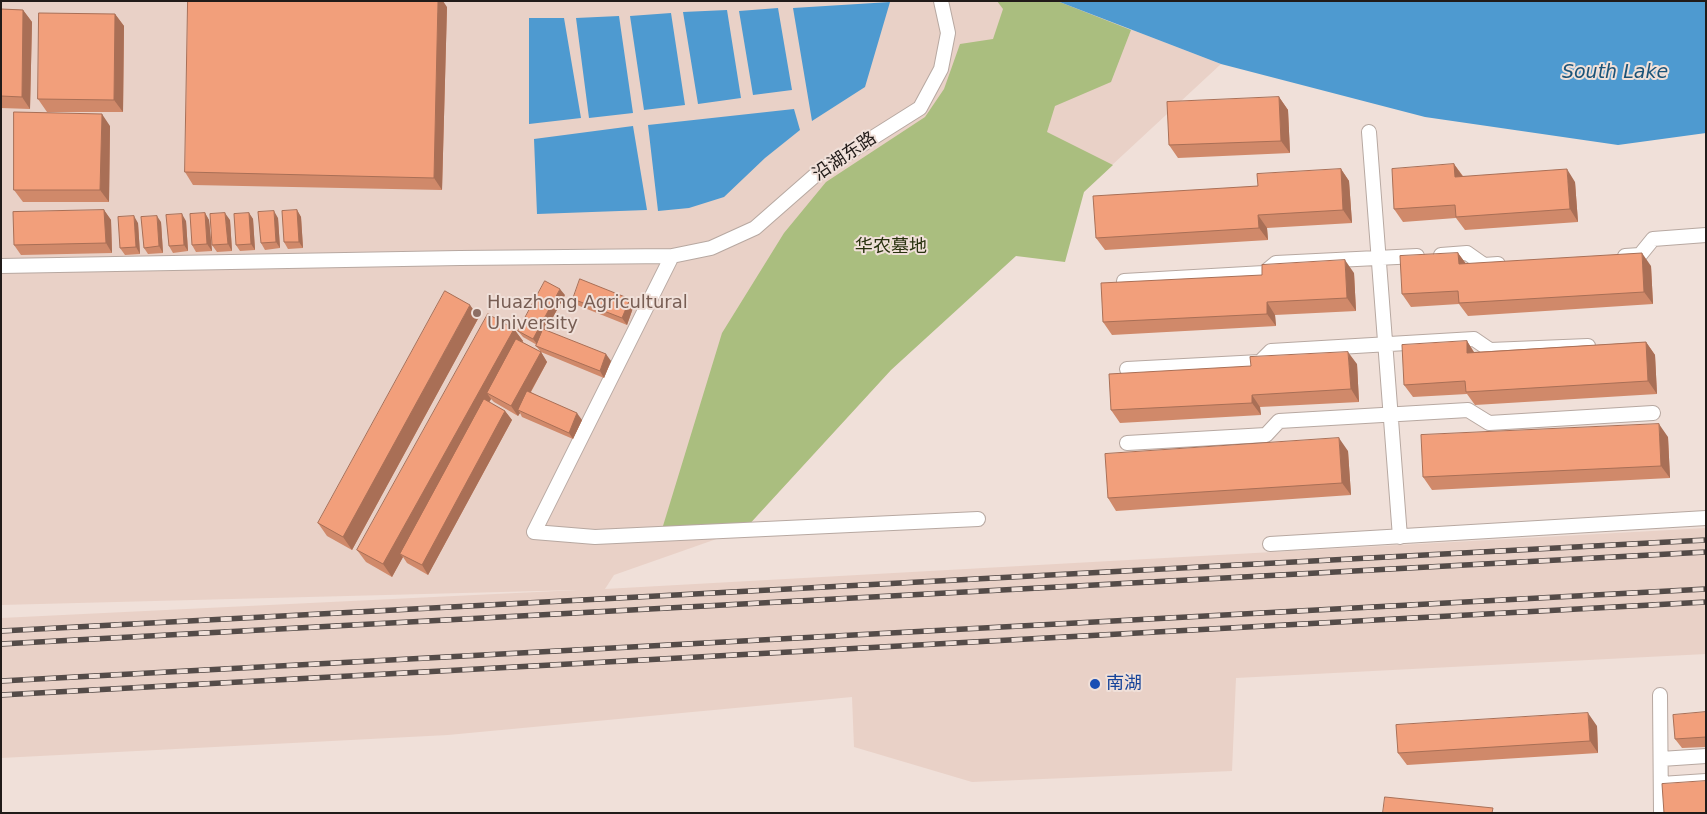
<!DOCTYPE html>
<meta charset="utf-8">
<style>
body{margin:0}
#map{position:relative;width:1707px;height:814px;overflow:hidden;background:#f0e0d9;font-family:"DejaVu Sans",sans-serif}
canvas{display:block}
.frame{position:absolute;inset:0;border:2px solid #211b19;pointer-events:none}
</style>
<div id="map">
<canvas width="1707" height="814"></canvas>
<div class="frame"></div>
</div>
<script>
const ctx = document.querySelector('canvas').getContext('2d');
ctx.lineJoin = 'round';
function fillPath(path, color) { ctx.fillStyle = color; ctx.fill(path, 'evenodd'); }
function strokePath(path, color, width, dash) { ctx.strokeStyle = color; ctx.lineWidth = width; ctx.lineCap = dash ? 'butt' : 'round'; ctx.setLineDash(dash || []); ctx.stroke(path); }
function label(font, color, halo, rows, align = 'center') {
  ctx.font = font + ' "DejaVu Sans","Noto Sans SC",sans-serif'; ctx.lineWidth = 4; ctx.setLineDash([]); ctx.textBaseline = 'middle'; ctx.strokeStyle = halo; ctx.fillStyle = color; for (const [text, x, y, turn = 0] of rows) {
    ctx.save(); ctx.translate(x, y); ctx.rotate((+turn || 0) * Math.PI / 180); ctx.textAlign = isNaN(turn) ? turn : align; if (halo) ctx.strokeText(text, 0, 0); ctx.fillText(text, 0, 0); ctx.restore();
  }
}
fillPath(new Path2D(`
 M1 1H1057L1221 64 891 370 745 529 614 575 605 589 1706 528V654L1236 678 1232 771 972 782 854 747 852 697 448 735 1 758V618L578 590 1 605Z`), '#e9d1c7');
fillPath(new Path2D(`
 M997 1H1057L1131 30 1111 82 1055 106 1047 132 1113 165 1084 192 1065 262 1016 256 891 370 745 529 659 539 722 333 784 233 826 182 925 117 944 89 960 44 993 39 1003 9Z`), '#aabe7f');
fillPath(new Path2D(`
 M1057 1H1706V133L1618 145 1425 117 1221 64Z
 M890 2 865 87 812 121 793 8Z
 M778 8 792 90 753 95 739 11Z
 M727 10 741 98 698 104 683 12Z
 M671 13 685 105 644 110 630 16Z
 M619 16 633 113 589 118 576 18Z
 M529 18H564L581 118 529 124Z
 M794 109 800 130 765 158 724 197 689 208 658 211 648 125Z
 M633 126 647 210 537 214 534 139Z`), '#4e9ad0');
const minor = new Path2D(`
 M1369 132 1400 537
 M1441 255 1467 253 1484 265 1498 264
 M672 256 534 532 595 537 978 519
 M1625 256 1640 255 1653 239 1706 235
 M1 266 460 258 672 256 711 248 755 228 820 171 920 108 941 69 948 33 941 1
 M1124 281 1264 273 1276 263 1417 256
 M1127 369 1260 362 1271 351 1474 339 1490 350 1588 346
 M1127 443 1266 435 1279 421 1468 410 1489 423 1653 413
 M1270 544 1706 518
 M1660 695 1661 813
 M1661 759 1706 756
 M1661 784 1706 781`);
strokePath(minor, '#b7a8a1', 16);
strokePath(minor, '#fff', 14);
const rail = new Path2D(`
 M1 631 1706 540
 M1 644 1706 552
 M1 681 1706 589
 M1 695 1706 602`);
strokePath(rail, '#544b48', 5.5);
strokePath(rail, '#f0e0d9', 4, [11]);
fillPath(new Path2D(`
 M447 7 442 190 193 185 185 172Z
 M1 9 23 10 32 22 30 109 1 108Z
 M115 14 124 26 123 112H47L38 99Z
 M1279 97 1288 110 1290 153 1178 158 1169 145Z
 M110 126 109 202H23L14 190Z
 M1454 164 1463 176 1575 182 1578 222 1465 230 1456 218 1403 222 1394 209Z
 M1341 169 1349 181 1352 223 1267 228 1268 240 1105 250 1096 238 1258 186Z
 M104 210 111 220 112 253 21 255 14 245Z
 M297 210 301 217 303 248 288 249 284 242Z
 M205 213 209 220 212 251 196 252 192 245Z
 M249 213 253 219 255 250 240 251 236 245Z
 M278 218 280 248 265 250 261 243Z
 M230 220 232 251 217 252 212 245Z
 M186 221 188 251 173 253 169 246Z
 M161 222 163 253 148 254 144 248Z
 M138 223 140 254 125 255 120 248Z
 M1458 253 1466 264 1651 266 1653 304 1468 316 1459 304 1411 307 1402 294Z
 M1354 273 1356 311 1275 315 1276 326 1112 335 1103 322Z
 M565 295 546 330 611 361 604 378 541 352 547 362 531 392 582 420 573 439 522 417 520 413 518 416 494 402 491 399 489 402 505 411 512 420 428 575 407 563 403 557 392 577 366 562 357 550 514 329 523 341 522 342 541 352 536 346 537 345 523 337 518 331Z
 M573 299 634 305 627 325 577 305Z
 M479 317 352 550 327 536 318 523Z
 M1467 341 1474 352 1646 342 1655 355 1657 394 1475 405 1467 394 1413 397 1404 385Z
 M1357 364 1359 402 1260 407 1261 415 1120 423 1111 410Z
 M1668 437 1670 478 1432 490 1423 477Z
 M1348 451 1351 495 1116 511 1108 498Z
 M1706 712V747L1682 748 1675 739Z
 M1597 726 1598 753 1407 765 1398 753Z`), '#d0896a');
fillPath(new Path2D(`
 M438 1H443L447 7 442 190 434 178Z
 M23 10 32 22 30 109 22 97Z
 M115 14 124 26 123 112 114 100Z
 M1279 97 1288 110 1290 153 1281 141Z
 M102 114 110 126 109 202 100 190Z
 M1454 164 1463 177H1455Z
 M1341 169 1349 181 1352 223 1343 210Z
 M1567 169 1575 182 1578 222 1570 209Z
 M104 210 111 220 112 253 106 243Z
 M297 210 301 217 303 248 299 242Z
 M274 211 278 218 280 248 276 242Z
 M205 213 209 220 212 251 207 244Z
 M225 213 230 220 232 251 228 244Z
 M249 213 253 219 255 250 251 244Z
 M182 214 186 221 188 251 184 245Z
 M1258 215 1267 228 1268 240 1259 228Z
 M134 216 138 223 140 254 136 247Z
 M157 216 161 222 163 253 159 246Z
 M1458 253 1467 265 1459 264Z
 M1642 253 1651 266 1653 304 1644 292Z
 M1345 260 1354 273 1356 311 1347 298Z
 M560 289 565 295 538 345 533 339Z
 M630 299 634 305 627 325 622 318Z
 M1267 302 1275 315 1276 326 1267 314Z
 M470 305 479 317 352 550 343 537Z
 M514 329 523 341 493 396 487 393 491 399 404 555 400 554 403 557 392 577 383 564Z
 M1467 341 1475 354 1467 353Z
 M1646 342 1655 355 1657 394 1648 381Z
 M541 352 547 362 520 411 518 410 520 413 518 416 511 406Z
 M1348 352 1357 364 1359 402 1351 389Z
 M606 354 611 361 604 378 600 371Z
 M1252 395 1260 407 1261 415 1252 403Z
 M505 411 512 420 428 575 422 565Z
 M577 413 582 420 573 439 569 433Z
 M1659 424 1668 437 1670 478 1661 466Z
 M1339 438 1348 451 1351 495 1342 483Z
 M1588 713 1597 726 1598 753 1590 741Z`), '#a96f56');
const building = new Path2D(`
 M188 1H438L434 178 185 172Z
 M1 9 23 10 22 97 1 96Z
 M39 13 115 14 114 100 38 99Z
 M1279 97 1281 141 1169 145 1167 102Z
 M14 112 102 114 100 190H14Z
 M1454 164 1455 177 1567 169 1570 209 1456 217 1455 205 1394 209 1392 169Z
 M1341 169 1343 210 1258 215 1259 228 1096 238 1093 196 1258 186 1257 174Z
 M104 210 106 243 14 245 13 212Z
 M297 210 299 242H284L282 211Z
 M274 211 276 242 261 243 258 212Z
 M205 213 207 244 192 245 190 214Z
 M225 213 228 244 212 245 210 214Z
 M249 213 251 244 236 245 234 214Z
 M182 214 184 245 169 246 166 215Z
 M134 216 136 247 120 248 118 217Z
 M157 216 159 246 144 248 141 217Z
 M1458 253 1459 264 1642 253 1644 292 1459 303 1458 291 1402 294 1400 256Z
 M1345 260 1347 298 1267 302V314L1103 322 1101 283 1262 275V265Z
 M580 279 630 299 622 318 573 299Z
 M545 281 560 289 533 339 518 331Z
 M445 291 470 305 343 537 318 523Z
 M488 314 514 329 383 564 357 550Z
 M543 329 606 354 600 371 536 346Z
 M516 339 541 352 511 406 487 393Z
 M1467 341V353L1646 342 1648 381 1466 392 1465 381 1404 385 1402 345Z
 M1348 352 1351 389 1252 395V403L1111 410 1109 374 1251 366 1250 357Z
 M527 391 577 413 569 433 518 410Z
 M484 399 505 411 422 565 400 554Z
 M1659 424 1661 466 1423 477 1421 435Z
 M1339 438 1342 483 1108 498 1105 454Z
 M1706 712V737L1675 739 1673 715Z
 M1588 713 1590 741 1398 753 1396 725Z
 M1706 781V813H1664L1662 784Z
 M1385 797 1493 808 1492 813H1383Z`);
fillPath(building, '#f29f7b');
strokePath(building, '#a96f56', 1);
for (const [x, y, r, color] of [
 [477,313,5,"#8d6e63"],
 [1095,684,6,"#1a4fb4"]
]) { const dot = new Path2D(); dot.arc(x, y, r, 0, 2 * Math.PI); ctx.fillStyle = color; ctx.fill(dot); strokePath(dot, '#f0e0d9', 2); }
label('18px', '#211b19', '#f0e0d9', [
 ["沿湖东路",845,157,-34]
]);
label('18px', '#29320f', '#f0e0d9', [
 ["华农墓地",891,247]
]);
label('18px', '#785e54', '#f0e0d9', [
 ["Huazhong Agricultural",487,303],
 ["University",487,324]
], 'left');
label('18px', '#164399', '#f0e0d9', [
 ["南湖",1106,684]
], 'left');
label('italic 19px', '#1b5378', '#f0e0d9', [
 ["South Lake",1615,73]
]);
</script>
